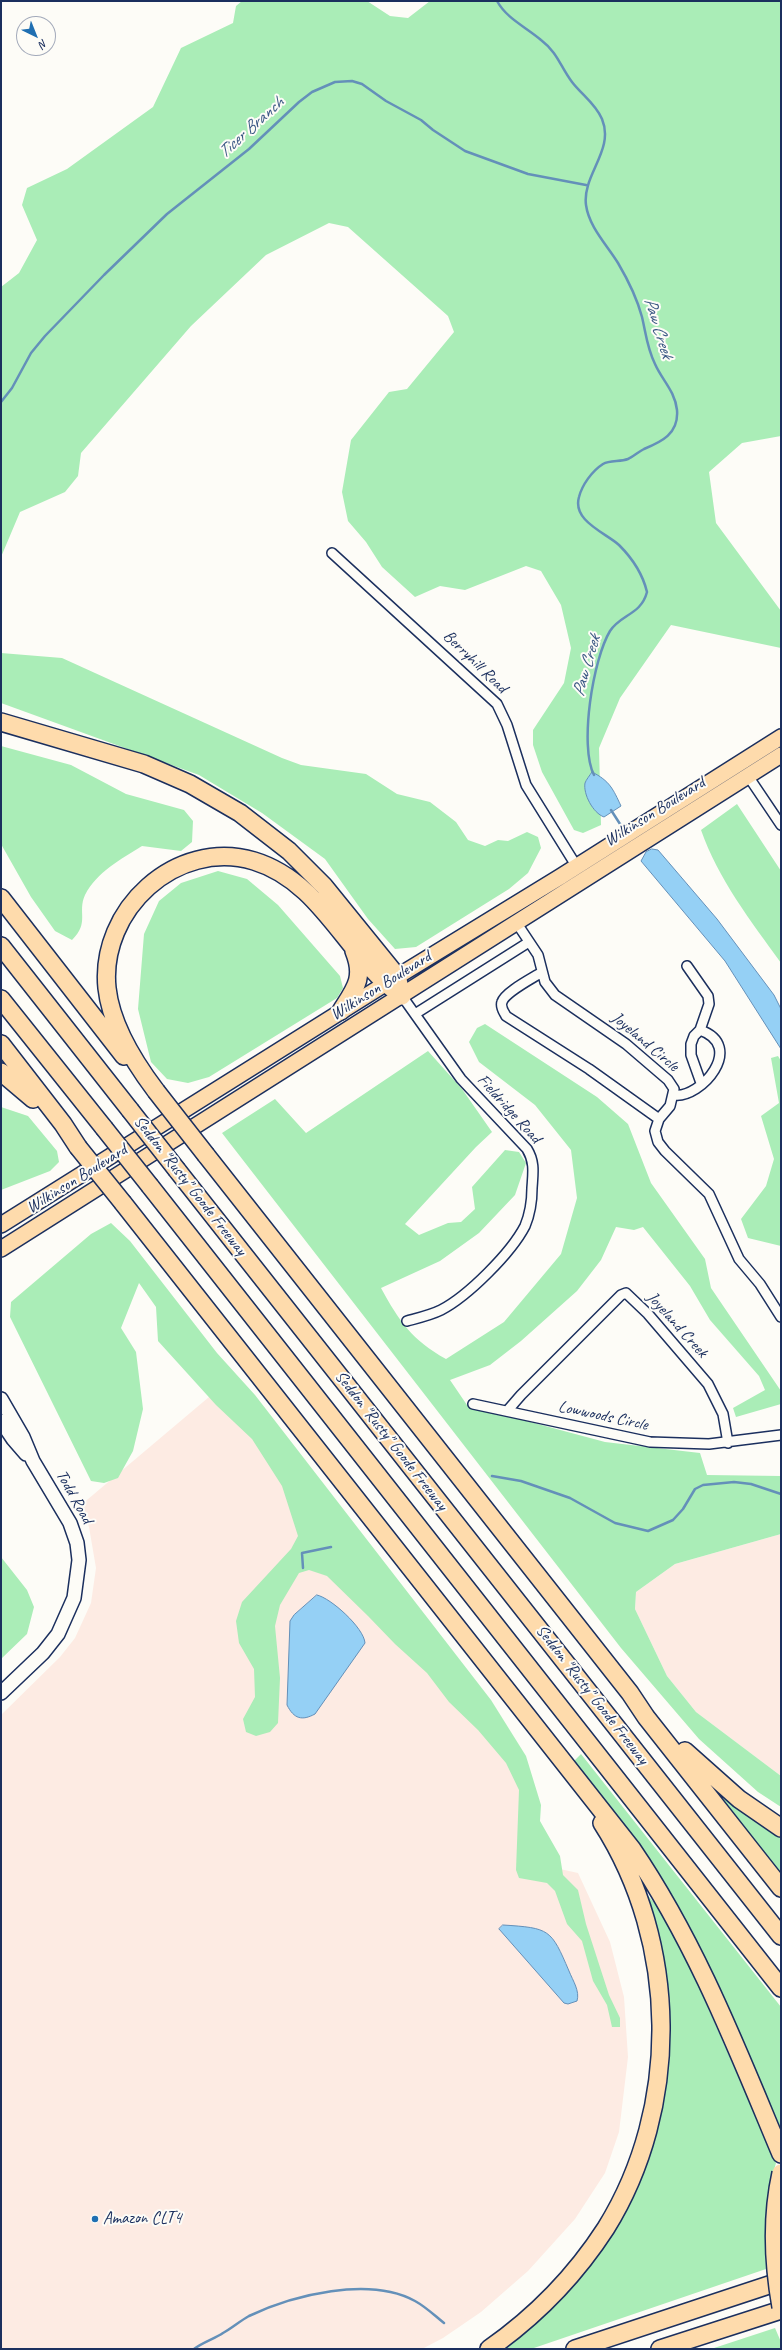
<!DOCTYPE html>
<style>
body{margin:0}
#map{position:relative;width:782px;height:2350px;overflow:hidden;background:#fdfcf7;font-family:Caveat,sans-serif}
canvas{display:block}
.frame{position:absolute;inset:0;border:2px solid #1b2f5e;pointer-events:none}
.north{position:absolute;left:16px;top:16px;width:40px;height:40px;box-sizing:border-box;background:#fdfcf7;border:1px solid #a3aaba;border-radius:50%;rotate:137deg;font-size:11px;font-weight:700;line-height:16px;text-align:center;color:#1b2f5e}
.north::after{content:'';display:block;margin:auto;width:14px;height:18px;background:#1f6fb2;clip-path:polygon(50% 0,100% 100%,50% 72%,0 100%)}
</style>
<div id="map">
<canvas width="782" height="2350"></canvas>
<div class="frame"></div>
<div class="north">N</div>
</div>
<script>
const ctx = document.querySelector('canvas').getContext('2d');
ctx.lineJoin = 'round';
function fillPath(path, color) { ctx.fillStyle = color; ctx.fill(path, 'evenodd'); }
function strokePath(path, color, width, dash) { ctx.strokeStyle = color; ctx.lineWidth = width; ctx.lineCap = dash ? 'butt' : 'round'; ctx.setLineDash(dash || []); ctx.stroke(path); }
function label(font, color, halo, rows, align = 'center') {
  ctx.font = font + ' Caveat,sans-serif'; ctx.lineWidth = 4; ctx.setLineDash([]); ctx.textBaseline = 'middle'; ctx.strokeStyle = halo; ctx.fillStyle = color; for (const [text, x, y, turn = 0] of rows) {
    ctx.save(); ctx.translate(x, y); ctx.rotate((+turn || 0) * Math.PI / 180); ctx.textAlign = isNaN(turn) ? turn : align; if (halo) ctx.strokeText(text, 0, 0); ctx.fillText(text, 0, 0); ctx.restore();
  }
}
fillPath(new Path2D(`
 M222 1386 528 1784V1862L578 1873 610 1942 624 1997 628 2057 619 2132 605 2173 575 2219 528 2271 481 2312 443 2338 422 2349H1V1715L60 1657 75 1638 91 1603 96 1568 89 1527 81 1505Z
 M781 1534V1776L696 1712 667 1676 635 1609 636 1592 675 1564Z`), '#fdebe3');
fillPath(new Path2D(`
 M242 1H367L390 16 408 18 430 1H781V436L742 443 709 472 716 523 781 611V648L671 625 620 698 599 748 601 825 583 833 574 830 542 772 533 745V730L564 683 571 648 561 605 541 571 526 566 465 590 440 586 415 597 382 567 366 542 348 521 342 492 351 440 389 392 407 389 454 332 448 316 348 227 329 223 266 255 191 326 81 453 78 476 65 492 20 512 1 557V287L19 273 37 240 22 205 27 188 67 169 153 107 181 48 233 23 236 6Z
 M1 653 62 658 282 758 301 765 366 774 397 794 430 802 456 822 468 840 485 846 498 840 508 841 527 832 538 837 541 848 528 873 509 889 416 947 395 949 368 919 325 859 262 813 199 775 1 703Z
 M1 746 71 765 126 794 184 810 193 821 192 842 181 851 142 846C121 859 97 872 85 895 77 913 90 922 72 940L55 931 31 897 1 844Z
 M737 804 781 871V963C751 921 718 879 701 830Z
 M218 871 247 879 278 905 340 976 343 988 337 998 209 1077 188 1083 167 1079 151 1062 138 1009 144 934 159 901 181 883Z
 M485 1024 597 1097 628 1124 651 1183 705 1259 711 1288 781 1391V1404L736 1417 733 1408 765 1390 759 1376 710 1320 690 1286 643 1227 634 1230 616 1227 601 1260 577 1291 521 1341 490 1365 450 1380 467 1405 605 1442 700 1453 707 1475 781 1476V1534L675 1564 636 1592 635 1609 667 1676 696 1712 781 1776V1807L758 1792 699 1739 621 1648 222 1133 275 1099 306 1133 428 1051 462 1089 492 1132 476 1147 405 1224 419 1235 448 1223 461 1222 475 1209 472 1187 505 1150 519 1152 526 1163 515 1195 479 1233 440 1261 381 1288C399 1321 412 1340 446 1359L504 1322 561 1254 577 1198 571 1150 535 1105 479 1062 469 1042 477 1028Z
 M778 1056 781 1061V1246L748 1238 741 1219 766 1186 774 1159 761 1116 779 1103 771 1058Z
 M1 1107 28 1116 57 1151 59 1162 50 1171 1 1190Z
 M111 1223 130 1241 217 1353 255 1395 491 1700 526 1756 541 1805 540 1821 560 1856 563 1875 578 1890 586 1924 609 1995 620 2018V2027H612L607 2005 593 1981 582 1941 567 1924 555 1891 547 1883 519 1878 516 1870 519 1790 506 1763 478 1730 449 1702 427 1673 395 1644 368 1616 327 1576 309 1570 299 1573 280 1605 275 1626 280 1678 278 1723 270 1732 256 1736 246 1732 243 1719 255 1697 254 1669 239 1643 236 1621 242 1602 291 1549 298 1536 282 1486 252 1439 216 1405 158 1341 156 1307 139 1283 121 1328 136 1352 143 1409 133 1451 118 1478 104 1483 91 1481 10 1317 11 1302 91 1234Z
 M1 1557 27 1590 34 1607 27 1634 1 1659Z
 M581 1754 781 2007V2129L710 1971 628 1832 574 1761Z
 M726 1796 781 1835V1875L722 1800Z
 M645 1892 663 1913 681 1946 776 2163C765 2197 765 2234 766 2269L531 2349H497L605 2240 663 2082 641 1896Z
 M775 2328 781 2342V2349H711Z`), '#aaedb7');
const water = new Path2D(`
 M592 772C610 781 613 789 621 806L604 817C593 813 583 794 585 783 586 780 590 775 592 772Z
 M652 849 658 850 717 919 774 995 781 1009V1049L725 961 641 861 646 852Z
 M317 1595C331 1598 364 1628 365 1643L315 1714C302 1721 294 1719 287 1705L290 1621 294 1615Z
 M503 1925C550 1928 551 1929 569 1971 573 1981 580 1991 577 2001L568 2004 564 2003 499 1929Z`);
fillPath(water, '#95d0f5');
strokePath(water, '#6490b9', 1);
strokePath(new Path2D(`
 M497 1C507 19 526 27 541 40 558 53 560 66 572 82 581 94 596 104 602 119 615 150 582 175 586 205 589 227 607 245 618 263 628 280 637 298 642 317 646 334 647 348 655 364 662 380 675 391 677 410 679 434 661 442 644 449 638 452 633 457 628 459 620 462 610 460 603 464 592 471 582 485 579 497 572 521 606 533 619 545 632 558 643 575 647 592 641 615 621 614 610 631 593 659 579 746 594 775
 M1 402 12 388 31 353 45 336 104 275 167 214 249 149 299 102 312 92 335 82 352 81 362 84 386 101 421 120 433 130 465 151 528 174 586 185
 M611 810 620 824
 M492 1476 521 1481 570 1498 615 1523 648 1531 673 1520 683 1509 695 1489 703 1485 734 1482 751 1484 781 1494
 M303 1568 302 1553 331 1547
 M194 2349C203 2342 214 2339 223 2333 232 2328 240 2321 249 2316 293 2295 369 2276 415 2301 426 2307 434 2315 444 2323`), '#6490b9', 2.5);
const street = new Path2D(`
 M332 553 497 704 507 725 526 785 577 867
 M748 776 781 825
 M516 922 538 955 545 982 555 995 626 1044 668 1080 674 1089 670 1106 659 1119 655 1131 658 1142 665 1151 709 1194 739 1259 760 1284 781 1317
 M687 966 708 996 709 1004 700 1030 694 1036 691 1044V1055L701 1083
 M542 972C533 978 505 992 502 1002 500 1007 504 1012 506 1016L589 1069 659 1119
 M402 996 461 1079 527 1149C535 1162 533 1173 532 1188 532 1201 530 1214 525 1226 511 1253 468 1296 441 1310 431 1315 418 1318 407 1321
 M415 1014 529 942
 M674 1095C701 1099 746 1046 700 1030
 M473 1404 650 1442 709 1444 781 1435
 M508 1410 521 1395 621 1295 626 1293 648 1314 708 1384 723 1414 728 1443`);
const secondary = new Path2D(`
 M1 1399 23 1437 33 1461 70 1523 77 1543 79 1560 74 1598 58 1634 43 1653 1 1693
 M1 1421 13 1439 26 1454`);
const primary = new Path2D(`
 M1 1225 385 984 560 877 781 737
 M1 1249 781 755`);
const highway = new Path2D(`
 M1 722 144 764 190 784 240 813 289 851 324 886 397 976 402 996
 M1 898 124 1056
 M1 946 130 1110
 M1 999 104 1128
 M341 1011C355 989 365 978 354 951
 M1 1044 63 1124 78 1147
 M1 1072 33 1099
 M156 1091C134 1062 111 1025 107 988 99 910 176 838 254 861 323 882 347 958 402 996
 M206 1155 630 1693 646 1717 781 1888
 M177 1170 781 1936
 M150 1186 781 1988
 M123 1203 632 1849C696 1943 737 2049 781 2154
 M685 1751 739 1799 781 1828
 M489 2349C536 2316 575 2276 606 2228 681 2107 679 1943 602 1823
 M575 2349 781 2281
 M660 2349 781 2310`);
strokePath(street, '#1b2f5e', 12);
strokePath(secondary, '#1b2f5e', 16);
strokePath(primary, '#1b2f5e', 18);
strokePath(highway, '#1b2f5e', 20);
strokePath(street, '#fdfcf7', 9);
strokePath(secondary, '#fdfcf7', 13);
strokePath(primary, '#fedbac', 15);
strokePath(highway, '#fedbac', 17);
const highwayBridge = new Path2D(`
 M156 1091 206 1155
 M130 1110 177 1170
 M104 1128 150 1186
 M78 1147 123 1203
 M781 2173C771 2218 773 2262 781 2307`);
strokePath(highwayBridge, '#1b2f5e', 20, []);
strokePath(highwayBridge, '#fedbac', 17);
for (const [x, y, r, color] of [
 [95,2219,4,"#1f6fb2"]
]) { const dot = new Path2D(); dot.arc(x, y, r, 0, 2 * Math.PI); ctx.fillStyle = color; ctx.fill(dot); strokePath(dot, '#fdfcf7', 1.5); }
label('17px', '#1b2f5e', '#fdfcf7', [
 ["Berryhill Road",475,662,44],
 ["Wilkinson Boulevard",655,812,-32],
 ["Wilkinson Boulevard",381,986,-32],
 ["Joyeland Circle",645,1042,40],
 ["Fieldridge Road",509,1109,48],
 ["Wilkinson Boulevard",77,1179,-32],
 ["Seddon \"Rusty\" Goode Freeway",190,1186,52],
 ["Joyeland Creek",677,1325,48],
 ["Lowwoods Circle",603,1416,12],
 ["Seddon \"Rusty\" Goode Freeway",391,1441,52],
 ["Todd Road",74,1497,61],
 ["Seddon \"Rusty\" Goode Freeway",592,1695,52]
]);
label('17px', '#1b2f5e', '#fdfcf7', [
 ["Amazon CLT4",103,2219]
], 'left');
label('italic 18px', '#3a5784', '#fdfcf7', [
 ["Ticer Branch",251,128,-42],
 ["Paw Creek",658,328,73],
 ["Paw Creek",587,666,-74]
]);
</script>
